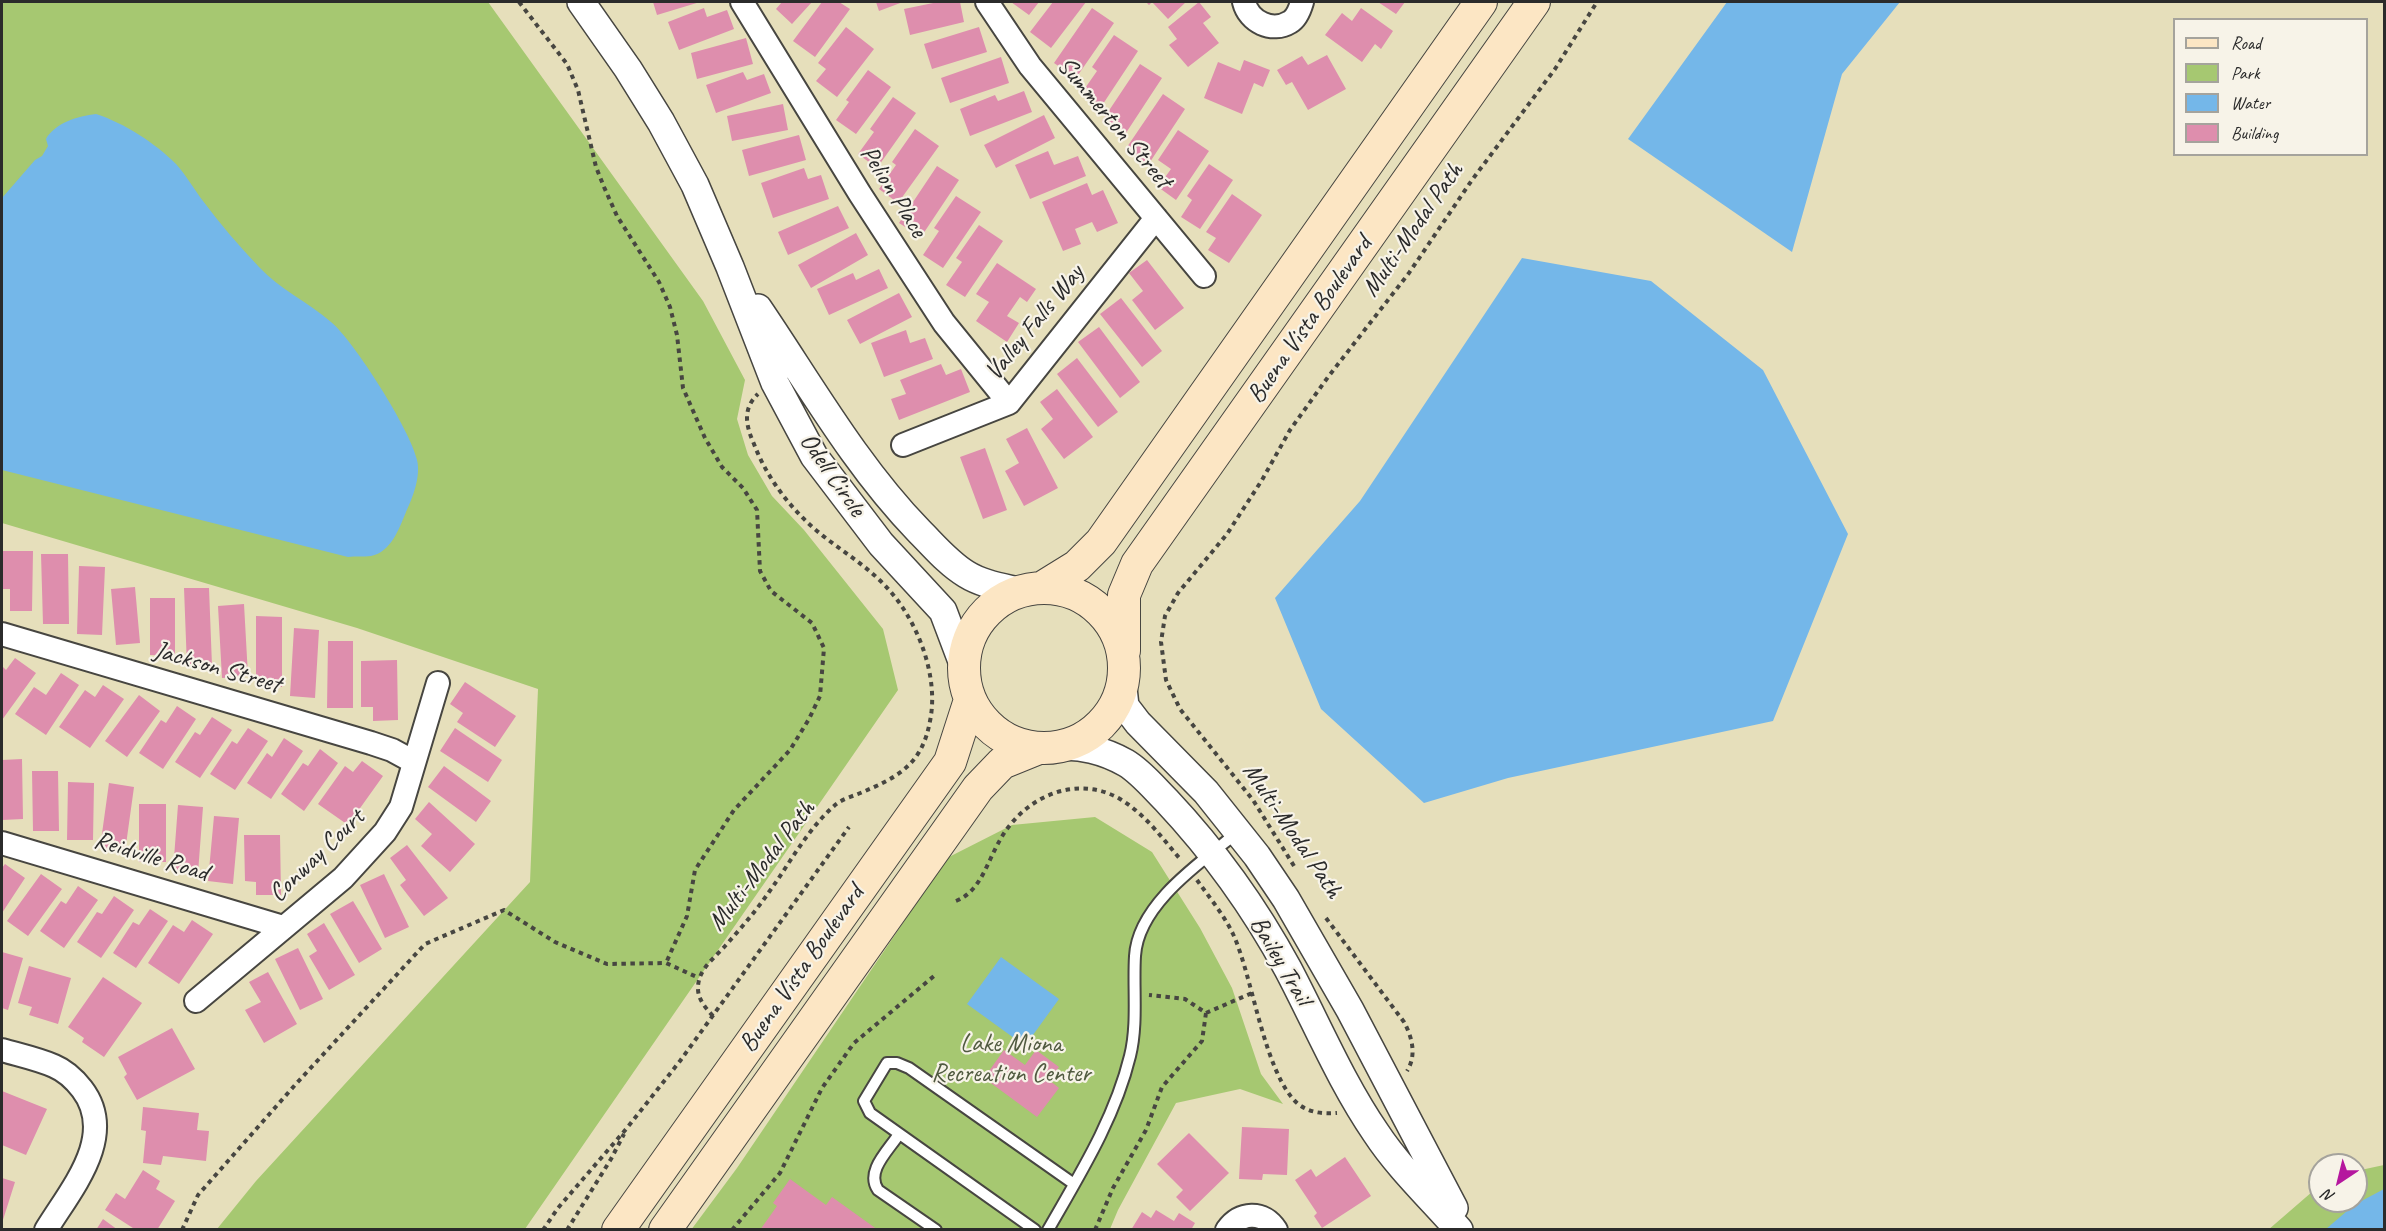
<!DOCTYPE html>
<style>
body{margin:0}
#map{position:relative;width:2386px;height:1231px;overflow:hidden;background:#e6dfbb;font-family:Caveat,sans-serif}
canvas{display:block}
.frame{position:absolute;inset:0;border:3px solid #2b2b2b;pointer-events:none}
.legend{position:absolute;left:2173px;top:18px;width:195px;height:138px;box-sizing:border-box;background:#f7f3e8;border:2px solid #a5a39c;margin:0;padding:8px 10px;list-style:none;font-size:18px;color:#2b2b2b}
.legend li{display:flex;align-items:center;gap:12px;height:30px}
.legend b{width:30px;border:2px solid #a5a39c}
.north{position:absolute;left:2308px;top:1153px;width:60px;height:60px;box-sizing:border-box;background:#f7f3e8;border:2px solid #a5a39c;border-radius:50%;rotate:215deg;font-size:16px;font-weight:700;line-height:24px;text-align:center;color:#2b2b2b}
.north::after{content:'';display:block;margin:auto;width:21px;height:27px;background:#b5179e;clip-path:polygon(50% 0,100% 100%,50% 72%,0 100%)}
</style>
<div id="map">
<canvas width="2386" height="1231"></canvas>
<div class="frame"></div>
<ul class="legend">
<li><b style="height:8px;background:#fce6c4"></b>Road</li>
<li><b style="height:16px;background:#a6c871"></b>Park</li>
<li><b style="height:16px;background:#74b7e9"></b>Water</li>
<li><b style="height:16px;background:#de8ead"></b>Building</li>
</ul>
<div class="north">N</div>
</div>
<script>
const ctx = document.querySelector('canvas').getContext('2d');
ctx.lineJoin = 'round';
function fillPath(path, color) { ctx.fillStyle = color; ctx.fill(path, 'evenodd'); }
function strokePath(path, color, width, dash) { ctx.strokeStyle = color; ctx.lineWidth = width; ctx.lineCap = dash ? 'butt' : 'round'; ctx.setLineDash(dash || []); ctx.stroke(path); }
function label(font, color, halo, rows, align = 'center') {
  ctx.font = font + ' Caveat,sans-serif'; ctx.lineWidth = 4.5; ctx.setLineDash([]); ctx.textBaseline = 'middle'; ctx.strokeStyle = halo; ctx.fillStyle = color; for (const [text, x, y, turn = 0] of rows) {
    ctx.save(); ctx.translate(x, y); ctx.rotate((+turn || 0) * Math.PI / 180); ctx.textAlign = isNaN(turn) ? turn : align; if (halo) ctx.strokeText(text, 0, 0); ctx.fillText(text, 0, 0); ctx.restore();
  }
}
fillPath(new Path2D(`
 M2 2H488L703 301 745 380 737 419 748 455 772 496 804 530 883 629 898 690 525 1229H217L256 1181 530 882 538 689 357 628 2 523Z
 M1095 817 1152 852 1200 928 1232 988 1261 1074 1283 1104 1240 1089 1176 1103 1118 1210 1110 1229 691 1230 737 1168 947 858 1012 825Z
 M2384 1165V1229L2268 1230 2320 1185V1201H2356V1171Z`), '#a6c871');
fillPath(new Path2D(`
 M1727 2H1900L1842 74 1792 252 1628 139Z
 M96 114C124 123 155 143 176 164 186 175 194 189 203 201 220 224 239 246 259 267 279 289 308 302 331 322 354 341 411 431 417 460 421 476 413 497 406 512 399 529 391 552 371 556 363 557 355 556 348 557L2 470V198L35 160 42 156 48 146 46 139C55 123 78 116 96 114Z
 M1522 258 1651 281 1763 370 1848 534 1773 721 1508 778 1424 803 1321 709 1275 598 1360 501Z
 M1001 957 1059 999 1025 1046 967 1004Z
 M2384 1189V1229H2326L2354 1205Z`), '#74b7e9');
fillPath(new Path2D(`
 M653 2H700L657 15Z
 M782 2H812L792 24 776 9Z
 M822 2H839L850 9 815 57 793 41Z
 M876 2H903L879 11Z
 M938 2H960L964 22 910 35 904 9Z
 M1011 2H1039L1029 15Z
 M1053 2H1086L1051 48 1030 32Z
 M1146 2H1186L1168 19 1152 2 1149 5Z
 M1199 2 1211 17 1203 23 1219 43 1188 67 1169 45 1177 39 1168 27Z
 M1378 2H1405L1396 14Z
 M704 8 707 17 727 10 734 29 679 50 668 22Z
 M1092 8 1114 23 1076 78 1054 63Z
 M1361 8 1393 31 1381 49 1375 44 1362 62 1325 35 1342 13 1352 21Z
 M846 27 874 49 837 97 816 81 826 69 818 63Z
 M979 27 987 52 932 69 924 44Z
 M1114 35 1138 51 1101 107 1081 94 1097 71 1092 67Z
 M746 38 753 64 697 79 691 53Z
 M1327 55 1346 89 1308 110 1292 82 1286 85 1277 70 1302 56 1308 65Z
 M1001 57 1009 83 950 103 941 78Z
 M1244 60 1270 70 1263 87 1254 83 1242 114 1204 98 1218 62 1240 71Z
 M1140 64 1162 78 1124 136 1102 121Z
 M868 70 891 87 856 134 836 120 849 102 846 100Z
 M743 72 747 80 764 74 771 93 716 113 706 85Z
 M1024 91 1032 112 970 136 960 109 995 95 998 101Z
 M1163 94 1185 109 1148 165 1125 150Z
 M893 97 916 113 877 168 858 154 874 132 870 129Z
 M783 104 788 130 732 141 727 116Z
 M1044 115 1055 138 996 168 984 145Z
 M915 129 939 146 898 203 879 189 896 165 892 162Z
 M1178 130 1209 151 1176 200 1158 187 1171 169 1158 160Z
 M799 135 806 160 749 176 742 150Z
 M1048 151 1054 165 1078 156 1086 176 1030 199 1015 165Z
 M1209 164 1233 180 1200 229 1181 217 1192 200 1187 196Z
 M937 166 959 180 921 237 899 223Z
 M804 168 808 179 821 175 829 199 773 218 761 183Z
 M1087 183 1092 195 1103 190 1118 223 1097 232 1092 222 1075 229 1081 244 1063 251 1042 202Z
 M1232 194 1262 215 1229 263 1208 250 1216 238 1206 232Z
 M956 196 981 212 943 268 923 255 939 231 934 228Z
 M838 206 849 228 788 255 778 232Z
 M979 225 1003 241 965 297 946 285 962 262 956 258Z
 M856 233 868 255 811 288 798 265Z
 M1147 260 1184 308 1155 330 1132 300 1143 291 1129 273Z
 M997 263 1036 289 1027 302 1020 297 1007 316 1019 323 1007 342 976 321 989 302 976 294Z
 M879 269 888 288 829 315 817 289 853 273 856 280Z
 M899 293 912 317 860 344 847 320Z
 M1121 298 1162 351 1142 367 1100 314Z
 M1099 327 1140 382 1120 398 1078 342Z
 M906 330 910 343 925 338 933 359 884 377 871 343Z
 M1077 358 1118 412 1098 427 1057 374Z
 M941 364 946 375 961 369 970 392 899 420 891 399 906 394 900 380Z
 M1057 389 1093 437 1064 459 1041 429 1053 419 1040 402Z
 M1027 428 1058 488 1024 506 1005 471 1019 463 1006 439Z
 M985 448 1007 510 983 519 960 457Z
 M2 551H33L32 611H10V589H2Z
 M41 554H68L69 624H43Z
 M79 566 105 567 102 635 77 634Z
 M135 587 140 643 116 645 111 589Z
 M184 588H209L212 666 187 667Z
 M150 598H175V656L150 655Z
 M244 604 248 676 222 678 218 606Z
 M256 616 282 617V687H256Z
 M294 628 319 630 315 698 290 696Z
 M328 641H353V708H327Z
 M15 658 36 673 2 720V666L6 670Z
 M397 660 398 720 373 721V707H361V661Z
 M61 673 79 685 46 735 15 714 34 687 46 695Z
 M465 682 516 716 495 747 457 722 463 713 450 704Z
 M103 685 124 699 90 748 59 727 85 690 95 697Z
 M139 695 160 711 127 757 105 741Z
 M177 706 196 719 163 769 139 753 161 720 166 723Z
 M212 717 232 730 200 778 175 762 195 732 200 735Z
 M248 728 268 741 235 790 210 774 232 741 237 744Z
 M455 728 502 760 488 782 440 751Z
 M284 738 303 751 271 799 247 783 267 753 272 757Z
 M320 749 338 763 304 811 281 794 303 763 308 766Z
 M22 759 23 819 2 820V760Z
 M362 761 383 776 348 825 318 804 345 766 353 772Z
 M444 766 491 801 476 822 428 787Z
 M32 771H58L59 831H33Z
 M68 782 94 783 93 840H67Z
 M109 783 134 787 125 852 100 848Z
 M429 802 475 844 450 872 421 846 432 834 415 819Z
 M139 804H166V862H139Z
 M178 805 203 807 198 873 173 871Z
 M214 816 239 818 233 884 208 881Z
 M244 835H280L281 895H256V882L245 881Z
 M407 845 448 898 424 916 400 885 406 880 390 858Z
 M5 864 25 878 2 913V868Z
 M41 874 62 889 28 936 7 921Z
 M384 874 409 927 385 938 360 885Z
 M78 886 98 900 64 948 40 931 61 901 66 904Z
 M114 896 134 910 101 958 77 942 97 912 102 914Z
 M353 901 382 949 359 963 330 914Z
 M150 909 168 921 136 968 113 953 133 922 139 925Z
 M192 920 213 934 179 984 148 963 173 925 184 932Z
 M324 923 355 975 329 990 309 956 317 951 307 934Z
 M298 948 323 999 300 1010 275 959Z
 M2 952 23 958 8 1010 2 1008Z
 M29 966 71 978 58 1024 29 1015 32 1007 18 1003Z
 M268 972 297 1024 264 1043 245 1010 261 1002 249 982Z
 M103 977 142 1003 104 1057 82 1042 84 1038 68 1027Z
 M172 1028 195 1069 137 1100 124 1077 127 1074 118 1057Z
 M1004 1050 1025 1065 1036 1050 1059 1067 1049 1080 1059 1088 1037 1117 984 1078Z
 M2 1091 47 1109 26 1155 2 1145Z
 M143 1107 199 1113 197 1130 209 1131 206 1161 163 1156 161 1165 143 1163 146 1131 141 1130Z
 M1242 1127 1289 1129 1287 1175 1263 1174 1262 1180 1239 1179Z
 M1189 1133 1229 1173 1190 1211 1176 1197 1183 1190 1157 1164Z
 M1345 1157 1371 1196 1322 1228 1314 1216 1317 1213 1295 1180 1311 1169 1316 1177Z
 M143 1170 160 1181 156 1189 175 1201 157 1230H136L105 1210 116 1193 125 1199Z
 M2 1178 15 1182 2 1223Z
 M790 1179 826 1205 832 1197 878 1230H760L777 1206 773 1203Z
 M1156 1210 1174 1221 1179 1213 1195 1223 1191 1230H1131L1142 1212 1151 1218Z
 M103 1219 118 1230H96Z`), '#de8ead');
const service = new Path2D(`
 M899 1134C889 1150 865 1171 878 1190L936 1230
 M1035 1230 870 1113 864 1101 887 1063H897L909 1068 1074 1184
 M1048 1230C1080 1174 1115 1118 1130 1056 1138 1024 1133 988 1135 956 1138 904 1201 862 1238 832`);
const minor = new Path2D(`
 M742 2 860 194 944 323 1009 403
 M987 2 1030 66 1204 276
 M1244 2C1249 22 1272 33 1290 22 1297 18 1300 9 1302 2
 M903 445 1009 403 1156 218
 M2 634 371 743 392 750 414 762
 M2 843 283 927
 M196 1001 343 878 385 832 401 807 438 683
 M2 1050C19 1055 38 1059 54 1066 66 1071 75 1080 82 1089 118 1136 71 1189 46 1230
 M1227 1230C1240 1212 1263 1210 1276 1230`);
const tertiary = new Path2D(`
 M581 2 628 69 661 122 695 185 730 267 775 383 814 456 881 544 943 611 963 664
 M758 308C809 383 855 465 919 531 934 546 948 563 966 574 982 584 1001 587 1018 591
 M1123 688 1125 706 1138 723 1206 792 1257 856 1286 899 1350 1010 1454 1208
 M1056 747C1079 744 1105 751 1126 763 1141 772 1153 787 1166 800 1213 850 1255 908 1288 969 1317 1024 1341 1082 1376 1133 1399 1168 1431 1198 1459 1230`);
const secondary = new Path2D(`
 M1043 587 1077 566 1101 542 1481 2
 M964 668a80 80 0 1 1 160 0a80 80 0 1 1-160 0Z
 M1124 651V595L1137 564 1534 2
 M618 1230 950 762 970 700
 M665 1230 978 788 1002 763 1039 748`);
strokePath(service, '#474641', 14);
strokePath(minor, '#474641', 26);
strokePath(tertiary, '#474641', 30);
strokePath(secondary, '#474641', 34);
strokePath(new Path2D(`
 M519 2 567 64 578 90 596 167 604 187 617 216 659 282 670 307 677 335 683 388 705 438 722 467 743 488 757 510 760 571 771 591 812 623 824 648 820 696 809 719 790 750 734 810 695 870 687 916 666 963
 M1294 866 1253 800 1180 709 1166 680 1161 642 1165 616 1178 593 1227 534 1262 480 1290 430 1328 377 1409 273 1472 180 1555 69 1597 2
 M1197 880C1209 897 1224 915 1233 934 1253 977 1264 1074 1298 1104 1310 1113 1323 1114 1337 1113
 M956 901C981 891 987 862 1000 840 1023 798 1075 773 1120 799 1145 814 1163 839 1181 860
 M1326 918 1404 1022C1412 1037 1417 1055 1407 1071
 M1206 1013 1252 993
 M713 1016C703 1005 695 996 699 980 702 967 717 955 726 945 741 928 756 911 769 892 790 863 807 830 834 806 840 800 850 797 858 794 896 778 922 766 930 721 939 678 919 624 890 591 866 563 833 547 807 522 784 500 765 473 754 444 746 426 742 409 758 394
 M182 1230 198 1195 295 1085 425 944 504 910 555 942 607 964 666 963 699 978
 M543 1230 558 1208 627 1128 680 1061 849 827
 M567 1230 611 1159 624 1134
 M732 1230 780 1173 822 1088 854 1043 934 976
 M1095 1230 1113 1188 1146 1130 1162 1087 1202 1041 1206 1013 1185 999 1149 995`), '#474641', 4, [4.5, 4.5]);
strokePath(service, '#fff', 10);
strokePath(minor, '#fff', 22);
strokePath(tertiary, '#fff', 27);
strokePath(secondary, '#fce6c4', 32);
label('26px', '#2b2b2b', '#f7f3e8', [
 ["Summerton Street",1114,123,50],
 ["Pelion Place",893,192,58],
 ["Multi-Modal Path",1413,230,-55],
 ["Buena Vista Boulevard",1310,320,-55],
 ["Valley Falls Way",1035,323,-51],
 ["Odell Circle",832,475,55],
 ["Jackson Street",217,668,16],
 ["Multi-Modal Path",1292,831,56],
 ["Conway Court",317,856,-44],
 ["Reidville Road",151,857,17],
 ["Multi-Modal Path",762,866,-52],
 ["Bailey Trail",1280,961,60],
 ["Buena Vista Boulevard",802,969,-55]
]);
label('26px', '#505a40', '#f7f3e8', [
 ["Lake Miona",1011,1044],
 ["Recreation Center",1011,1074]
]);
</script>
